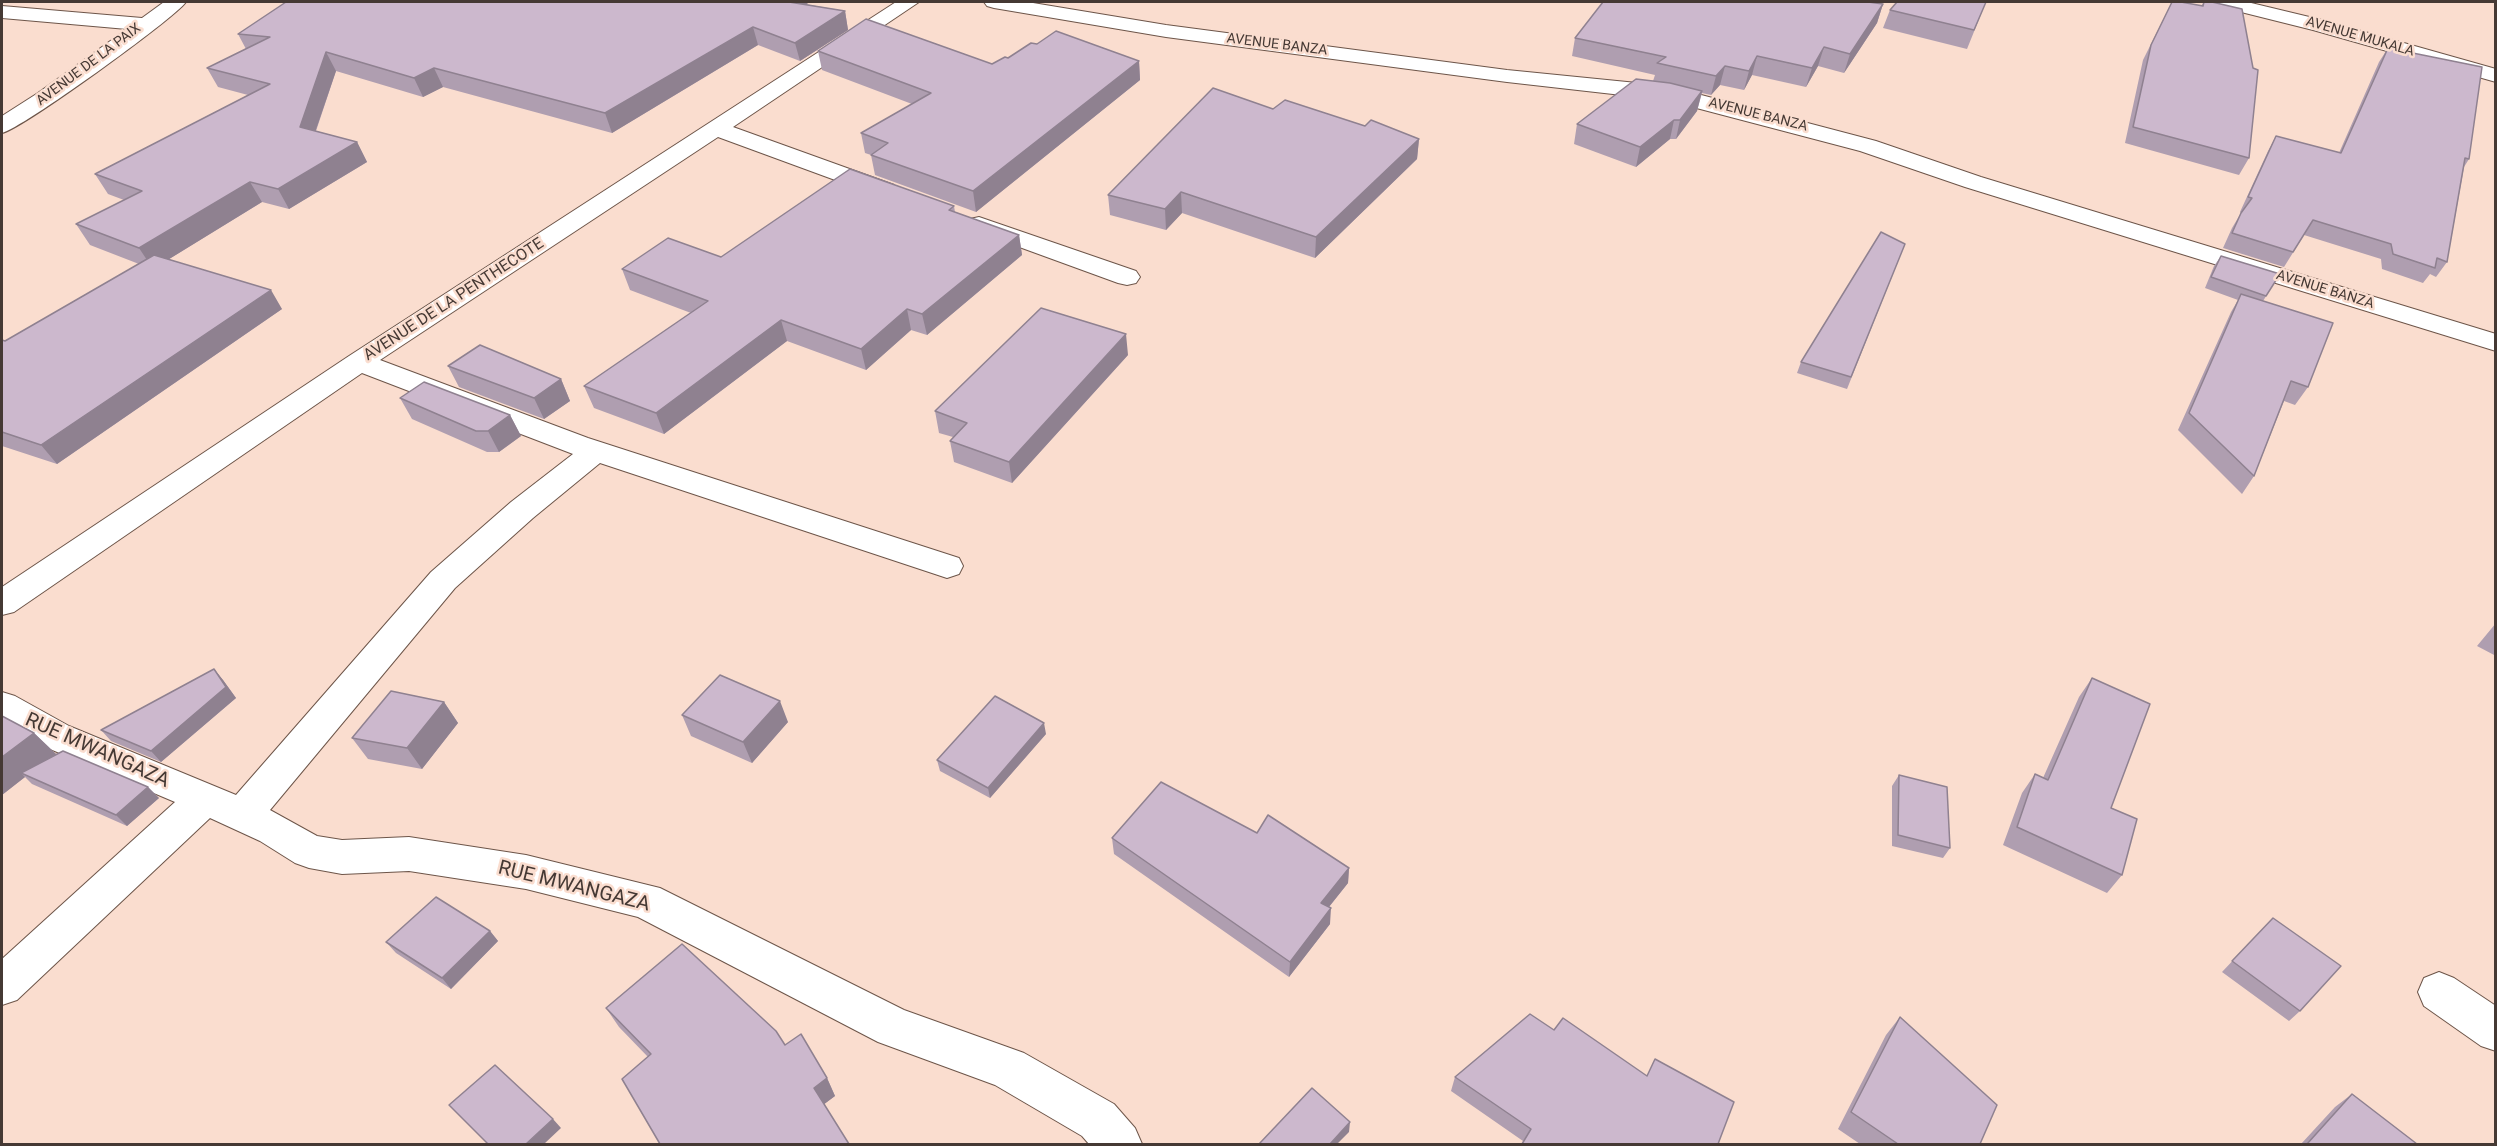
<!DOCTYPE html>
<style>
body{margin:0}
#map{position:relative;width:2497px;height:1146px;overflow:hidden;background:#faddcf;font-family:Roboto,sans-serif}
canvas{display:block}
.frame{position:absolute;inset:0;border:3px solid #453934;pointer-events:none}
</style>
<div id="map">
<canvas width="2497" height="1146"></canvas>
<div class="frame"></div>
</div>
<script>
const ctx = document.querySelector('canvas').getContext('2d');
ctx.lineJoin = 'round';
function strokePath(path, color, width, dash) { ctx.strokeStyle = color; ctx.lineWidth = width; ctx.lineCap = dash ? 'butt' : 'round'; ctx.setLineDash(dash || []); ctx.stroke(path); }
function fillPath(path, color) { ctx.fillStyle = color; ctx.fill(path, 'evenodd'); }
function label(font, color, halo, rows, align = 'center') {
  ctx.font = font + ' Roboto,sans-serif'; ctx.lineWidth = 5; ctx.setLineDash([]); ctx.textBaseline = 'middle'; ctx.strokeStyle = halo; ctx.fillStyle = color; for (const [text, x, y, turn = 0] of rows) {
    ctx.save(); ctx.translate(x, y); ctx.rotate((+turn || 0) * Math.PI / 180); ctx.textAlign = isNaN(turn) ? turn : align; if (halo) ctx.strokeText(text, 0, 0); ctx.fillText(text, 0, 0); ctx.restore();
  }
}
const minor = new Path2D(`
 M164 2H186C174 19 21 129 2 133V116L38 93 127 29 2 18V6L142 18Z
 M896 2H919L733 127 894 185 897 190 894 195 885 197 876 195 718 137 380 360 588 438 959 558 963 566 959 574 947 578 935 574 600 463 533 518 455 588 270 810 317 836 342 840 409 837 526 855 660 888 904 1010 1024 1053 1114 1104 1135 1128 1142 1144H1089L1082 1136 995 1085 878 1042 638 917 526 889 409 871 342 874 309 868 295 863 260 841 210 818 17 1000 2 1005V959L175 802 43 746 2 723V692L15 696 69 726 236 795 431 572 511 502 573 454 362 373 14 612 2 615V587L349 356Z
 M984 2H1027L1166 25 1507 70 1667 86 1876 141 1981 177 2496 334V351L1965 187 1860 151 1666 100 1507 82 1166 37 994 8 987 6Z
 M2214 2H2247L2326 21 2496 69V82L2313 30 2217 6Z
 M979 217 1136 271 1140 277 1136 283 1127 285 1118 283 970 229 967 224 970 219Z
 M2439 972 2454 978 2496 1006V1051L2481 1046 2424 1006 2418 992 2424 978Z`);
strokePath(minor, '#6d5549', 2);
fillPath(minor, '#fff');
fillPath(new Path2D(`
 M1986 2 1967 49 1883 28 1890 10Z
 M2172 2 2201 6 2204 2H2212L2249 158 2239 175 2125 143 2143 60Z
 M805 4 845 11 848 30 800 61 758 45 612 133 443 87 423 97 336 71 316 131 357 142 367 162 289 209 262 202 169 259 282 309 57 464 2 446V340L5 341 139 264 90 245 76 224 124 200 108 194 95 174 248 95 218 87 207 68 246 49 238 34Z
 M1883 4 1877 23 1844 73 1818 66 1806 87 1752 75 1744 90 1720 85 1711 95 1702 93 1697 111 1676 139H1670L1636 167 1574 144 1577 124 1653 81 1655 75 1572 56 1575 38Z
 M2388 48 2469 159 2464 167 2447 262 2436 277 2430 274 2423 283 2382 269 2381 259 2304 235 2284 267 2223 248 2232 228 2241 213 2240 212 2268 151 2276 136 2339 153 2379 62Z
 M818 51 992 64 1008 58 1139 61 1140 80 976 212 875 175 871 155 865 153 861 133 912 104 822 70Z
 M1273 109 1365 126 1419 139 1417 159 1315 258 1182 213 1166 230 1110 215 1108 195Z
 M954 206 955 212 1019 235 1022 255 927 335 911 330 866 370 787 341 664 434 594 408 584 386 691 313 630 290 622 269 721 257Z
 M1905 244 1847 389 1797 373 1801 362Z
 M2221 256 2280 274 2263 301 2308 387 2295 405 2284 401 2254 476 2242 494 2178 430 2231 312 2238 300 2205 288 2214 266Z
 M1128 355 1012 483 954 462 950 441 953 437 939 433 935 411Z
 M448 366 561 379 570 401 544 419 459 387Z
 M400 398 510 415 521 436 499 452H487L412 419Z
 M2496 623V656L2477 646Z
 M214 669 223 680 236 698 161 762 111 741 101 730Z
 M2092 678 2111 808 2122 875 2107 893 2003 845 2022 793 2035 774 2043 778 2079 697Z
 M444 702 458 723 422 769 368 759 352 738Z
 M682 715 788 722 752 763 691 736Z
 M2 716 34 733 56 754 53 756 148 787 159 798 127 826 32 784 25 777 2 795Z
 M1046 734 990 798 940 771 937 760Z
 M1899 775 1950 848 1943 858 1892 846V786Z
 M1257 833 1349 868 1348 883 1329 907 1330 924 1289 977 1114 854 1112 838Z
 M2273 918 2300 1011 2289 1021 2222 972Z
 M490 931 498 941 451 989 396 953 386 942Z
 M606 1008 785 1045 827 1078 835 1096 824 1104 648 1057 619 1027Z
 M1900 1017 1980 1144H1860L1838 1129 1886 1035Z
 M1655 1059 1734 1102 1523 1141 1451 1091 1455 1077 1647 1076Z
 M2352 1094 2417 1144H2301L2335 1107Z`), '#af9eb0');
fillPath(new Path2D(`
 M780 2H810L784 18Z
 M1883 4 1877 23 1844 73 1850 54Z
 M845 11 848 30 800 61 795 43Z
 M753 27 758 45 612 133 605 113Z
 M1824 47 1818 66 1806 87 1812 68Z
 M326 52 336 71 310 147 300 127Z
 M1757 56 1752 75 1744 90 1749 71Z
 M1139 61 1140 80 976 212 973 191Z
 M1725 66 1720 85 1711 95 1716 76Z
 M434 68 443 87 423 97 414 78Z
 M1702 91 1697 111 1676 139 1680 120Z
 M1674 120 1670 139 1636 167 1640 147Z
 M1419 139 1417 159 1315 258 1316 237Z
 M357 142 367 162 289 209 278 189Z
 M250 182 262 202 153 269 139 248Z
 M1181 192 1182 213 1166 230 1165 209Z
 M1019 235 1022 255 927 335 922 314Z
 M271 290 282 309 57 464 41 445Z
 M907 309 911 330 866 370 861 349Z
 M781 320 787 341 664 434 656 413Z
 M1126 334 1128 355 1012 483 1009 462Z
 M561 379 570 401 544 419 534 398Z
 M510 415 521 436 499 452 488 431Z
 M214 669 223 680 236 698 161 762 151 751Z
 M780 701 788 722 752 763 743 742Z
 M444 702 458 723 422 769 407 748Z
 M1044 723 1046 734 990 798 988 788Z
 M34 733 56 754 27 776 21 773 25 777 2 795V757Z
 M148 787 159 798 127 826 116 815Z
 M1349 868 1348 883 1320 918 1321 903Z
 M1331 908 1330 924 1289 977 1290 962Z
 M490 931 498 941 451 989 442 978Z
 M827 1078 835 1096 823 1105 814 1088Z
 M553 1119 561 1128 544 1144H526Z
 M1350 1122 1349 1132 1337 1144H1330Z`), '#8f8190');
const building = new Path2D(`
 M286 2H789L845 11 795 43 753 27 605 113 434 68 414 78 326 52 300 127 357 142 278 189 250 182 139 248 76 224 142 191 95 174 270 84 207 68 270 37 238 34Z
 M1603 2H1868L1883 4 1850 54 1824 47 1812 68 1757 56 1749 71 1725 66 1716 76 1657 63 1666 57 1575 38Z
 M1897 2H1986L1974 30 1890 10Z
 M2172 2H2181L2203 6 2204 2H2212L2242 9 2253 68 2258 70 2249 158 2133 127 2151 45Z
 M866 19 992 64 1005 57 1008 58 1031 43 1037 44 1056 31 1139 61 973 191 871 155 888 143 861 133 931 93 818 51Z
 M2388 48 2482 67 2469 159 2465 158 2447 262 2437 258 2435 268 2393 254 2391 244 2313 220 2293 252 2232 233 2241 213 2252 198 2248 197 2276 136 2341 153Z
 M1636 79 1670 83 1702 91 1680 120H1674L1640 147 1577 124Z
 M1213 88 1273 109 1285 100 1365 126 1371 120 1419 139 1316 237 1181 192 1165 209 1108 195Z
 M850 169 954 206 949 210 1019 235 922 314 907 309 861 349 781 320 656 413 584 386 708 301 622 269 668 238 721 257Z
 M1881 232 1905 244 1851 377 1801 362Z
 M154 255 271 290 41 445 2 432V340L5 341Z
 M2221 256 2280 274 2266 296 2211 277Z
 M2241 294 2333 323 2308 387 2291 381 2254 476 2189 413Z
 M1041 308 1126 334 1009 462 950 441 967 423 935 411Z
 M480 345 561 379 534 398 448 366Z
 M424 382 510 415 488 431H476L400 398Z
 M214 669 226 687 151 751 101 730Z
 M720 675 780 701 743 742 682 715Z
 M2092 678 2150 704 2111 808 2137 819 2122 875 2017 827 2035 774 2048 780Z
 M391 691 444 702 407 748 352 738Z
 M995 696 1044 723 988 788 937 760Z
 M2 716 34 733 2 757Z
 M63 751 148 787 116 815 21 773Z
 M1899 775 1947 787 1950 848 1898 835Z
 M1161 782 1257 833 1268 815 1349 868 1321 903 1331 908 1290 962 1112 838Z
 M436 897 490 931 442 978 386 942Z
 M2273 918 2341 966 2300 1011 2232 961Z
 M682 944 776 1031 785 1045 801 1034 827 1078 814 1088 849 1144H660L622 1079 651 1054 606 1008Z
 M1530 1014 1554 1030 1563 1018 1647 1076 1655 1059 1734 1102 1718 1144H1522L1531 1129 1455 1077Z
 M1900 1017 1997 1105 1980 1144H1898L1851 1112Z
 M495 1065 553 1119 526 1144H488L449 1105Z
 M1312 1088 1350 1122 1330 1144H1259Z
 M2352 1094 2417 1144H2307Z`);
fillPath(building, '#ccb8cd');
strokePath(building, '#8f8190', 1.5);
label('14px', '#453934', '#faddcf', [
 ["AVENUE MUKALA",2360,37,16],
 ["AVENUE BANZA",1277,45,7],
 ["AVENUE DE LA PAIX",89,65,-37],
 ["AVENUE BANZA",1758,115,14],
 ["AVENUE BANZA",2325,290,17]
]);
label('16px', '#453934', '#faddcf', [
 ["AVENUE DE LA PENTHECOTE",454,300,-33]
]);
label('20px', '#453934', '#faddcf', [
 ["RUE MWANGAZA",97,751,24],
 ["RUE MWANGAZA",574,887,14]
]);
</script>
